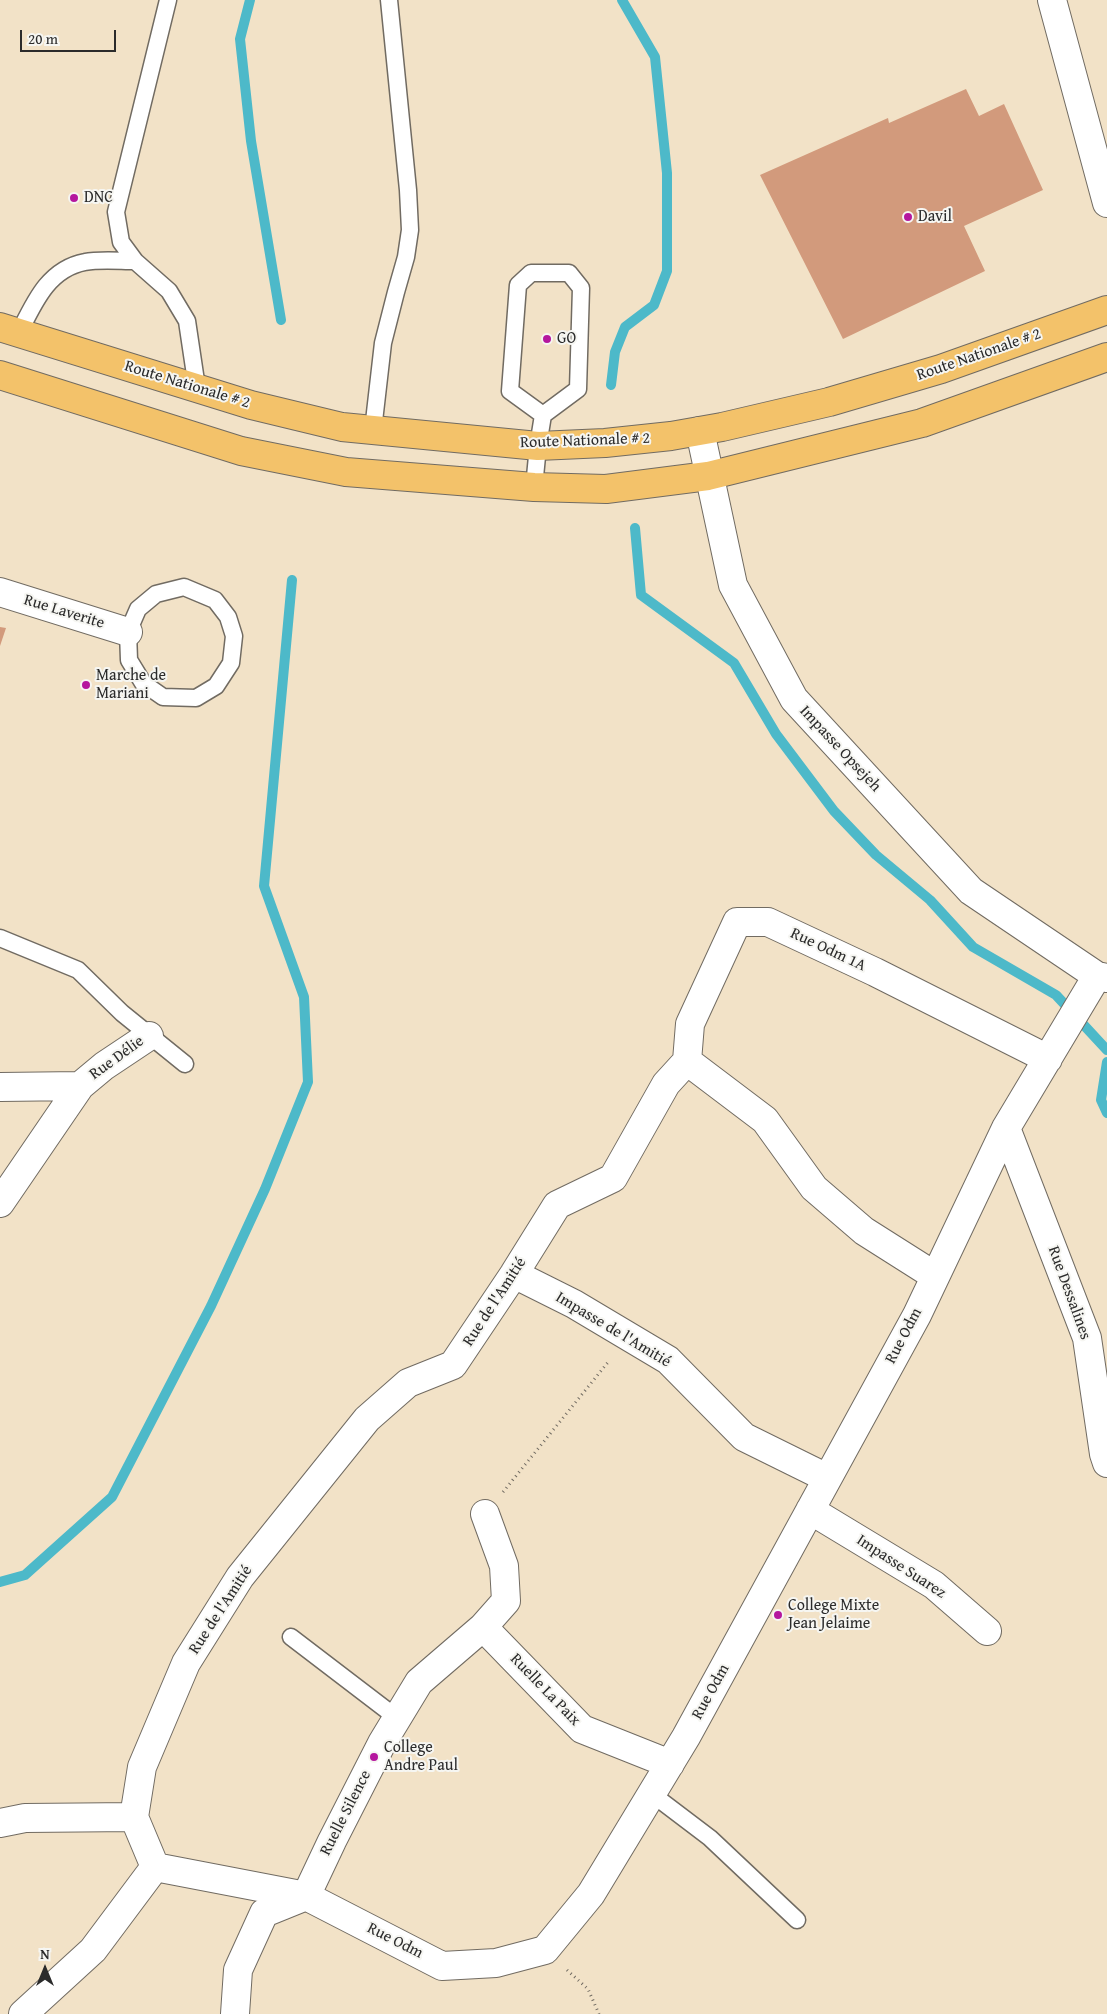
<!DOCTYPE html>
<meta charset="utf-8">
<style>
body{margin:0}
#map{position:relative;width:1107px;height:2014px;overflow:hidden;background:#f2e2c7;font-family:"Gentium Book Plus",serif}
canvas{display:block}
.north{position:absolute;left:20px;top:1944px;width:50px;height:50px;-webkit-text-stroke:4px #f6f6f2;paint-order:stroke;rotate:0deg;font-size:14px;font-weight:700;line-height:20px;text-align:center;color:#2b2b2b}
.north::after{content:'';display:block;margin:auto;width:18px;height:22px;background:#2b2b2b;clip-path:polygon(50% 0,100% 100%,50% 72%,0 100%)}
.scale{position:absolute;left:20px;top:30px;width:96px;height:22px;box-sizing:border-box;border:2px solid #2b2b2b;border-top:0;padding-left:6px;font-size:15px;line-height:18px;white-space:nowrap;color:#2b2b2b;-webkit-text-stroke:4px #f6f6f2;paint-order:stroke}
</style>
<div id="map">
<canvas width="1107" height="2014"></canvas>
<div class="north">N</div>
<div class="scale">20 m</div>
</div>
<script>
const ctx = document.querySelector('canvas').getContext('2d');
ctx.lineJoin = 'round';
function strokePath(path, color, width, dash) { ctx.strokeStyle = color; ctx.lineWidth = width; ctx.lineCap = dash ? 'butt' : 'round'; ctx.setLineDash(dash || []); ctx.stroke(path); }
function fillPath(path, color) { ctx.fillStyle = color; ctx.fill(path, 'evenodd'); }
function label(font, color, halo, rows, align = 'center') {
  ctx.font = font + ' "Gentium Book Plus",serif'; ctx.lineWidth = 4; ctx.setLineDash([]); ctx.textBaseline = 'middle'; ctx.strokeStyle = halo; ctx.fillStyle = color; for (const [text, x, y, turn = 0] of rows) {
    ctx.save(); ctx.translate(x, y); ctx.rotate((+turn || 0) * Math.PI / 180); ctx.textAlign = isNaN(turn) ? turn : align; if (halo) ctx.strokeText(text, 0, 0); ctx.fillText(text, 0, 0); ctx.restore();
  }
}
strokePath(new Path2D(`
 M250 0 240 39 251 141 281 320
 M611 385 615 352 625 327 654 305 667 271V173L655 57 622 0
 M635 528 641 595 734 663 776 734 834 811 876 855 930 900 973 947 1056 995 1107 1050
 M1107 1062 1101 1100 1107 1113
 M0 1582 25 1575 112 1497 211 1306 265 1189 308 1082 304 997 264 886 292 580`), '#4db9c9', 10);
fillPath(new Path2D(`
 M966 89 979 116 1004 104 1043 190 964 226 985 271 843 339 760 175 888 118 889 123Z
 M0 627 6 628 0 646Z`), '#d29a7c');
const service = new Path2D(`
 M168 0 116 212 121 242 135 261 169 291 187 321 197 388
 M19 333C34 303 48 269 85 262 99 259 120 261 135 261
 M373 430 383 343 396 292 406 257 410 230 408 190 389 0
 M534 487 538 446 543 415 510 391 518 285 531 273H569L581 288 578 389 543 415
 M184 587 215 600 228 617 234 636 231 663 216 686 196 698 163 697 143 683 129 660 128 632 138 609 156 594Z
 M0 938 78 970 122 1013 185 1064
 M291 1637 397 1718
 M652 1794 710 1838 797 1920`);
const minor = new Path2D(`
 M1052 0 1107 203
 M700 431 733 585 794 699 971 891 1097 976 1107 978
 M0 592 128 632
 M687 1061 690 1024 737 922H768L875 972 1048 1059
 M0 1087 80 1086
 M1006 1128 1087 1338 1104 1454 1107 1463
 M0 1203 80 1086 104 1066 149 1036
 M514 1274 574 1304 668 1360 744 1437 827 1478
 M810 1510 934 1585 987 1631
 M483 1627 582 1729 670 1764
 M134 1817 142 1767 186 1663 240 1577 367 1419 408 1383 453 1365 514 1274 557 1205 613 1178 666 1084 687 1061 765 1120 814 1188 864 1231 935 1276
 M134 1817 155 1867 306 1896 332 1841 382 1743 419 1682 483 1627 506 1601 504 1566 485 1514
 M0 1823 25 1818 134 1817
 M23 2014 93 1950 155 1867
 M235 2014 238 1970 264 1913 306 1896 442 1966 496 1963 545 1950 591 1894 686 1737 917 1315 1006 1128 1097 976`);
const primary = new Path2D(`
 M0 327 251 405 342 427 538 446 605 443 671 436 722 427 829 402 941 369 1107 310
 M0 375 241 451 346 472 534 487 606 489 708 476 922 423 1107 357`);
strokePath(service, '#716b62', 19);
strokePath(minor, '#716b62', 30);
strokePath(primary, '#716b62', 30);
strokePath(new Path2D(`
 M503 1492 609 1361
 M567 1970 588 1989 599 2014`), '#716b62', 3, [1, 4]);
strokePath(service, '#fff', 16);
strokePath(minor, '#fff', 28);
strokePath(primary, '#f3c26a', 28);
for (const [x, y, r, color] of [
 [74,198,5,"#b5179e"],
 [908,217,5,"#b5179e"],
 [547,339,5,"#b5179e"],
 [86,685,5,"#b5179e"],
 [778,1615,5,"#b5179e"],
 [374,1757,5,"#b5179e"]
]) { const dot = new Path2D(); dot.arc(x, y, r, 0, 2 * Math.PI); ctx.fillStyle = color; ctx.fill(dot); strokePath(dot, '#f6f6f2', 2); }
label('16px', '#2b2b2b', '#f6f6f2', [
 ["DNC",84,198],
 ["Davil",918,217],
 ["GO",557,339],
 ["Marche de",96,676],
 ["Mariani",96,694],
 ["College Mixte",788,1606],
 ["Jean Jelaime",788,1624],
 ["College",384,1748],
 ["Andre Paul",384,1766]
], 'left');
label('16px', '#2b2b2b', '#f6f6f2', [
 ["Route Nationale # 2",979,355,-19],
 ["Route Nationale # 2",187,385,17],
 ["Route Nationale # 2",585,441,-2],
 ["Rue Laverite",64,612,17],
 ["Impasse Opsejeh",840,749,47],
 ["Rue Odm 1A",828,950,25],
 ["Rue Délie",117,1058,-36],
 ["Rue Dessalines",1069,1293,70],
 ["Rue de l'Amitié",495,1302,-57],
 ["Impasse de l'Amitié",613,1330,31],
 ["Rue Odm",904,1336,-62],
 ["Impasse Suarez",901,1567,33],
 ["Rue de l'Amitié",221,1610,-57],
 ["Ruelle La Paix",545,1690,46],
 ["Rue Odm",711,1692,-61],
 ["Ruelle Silence",346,1813,-63],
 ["Rue Odm",395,1941,27]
]);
</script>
